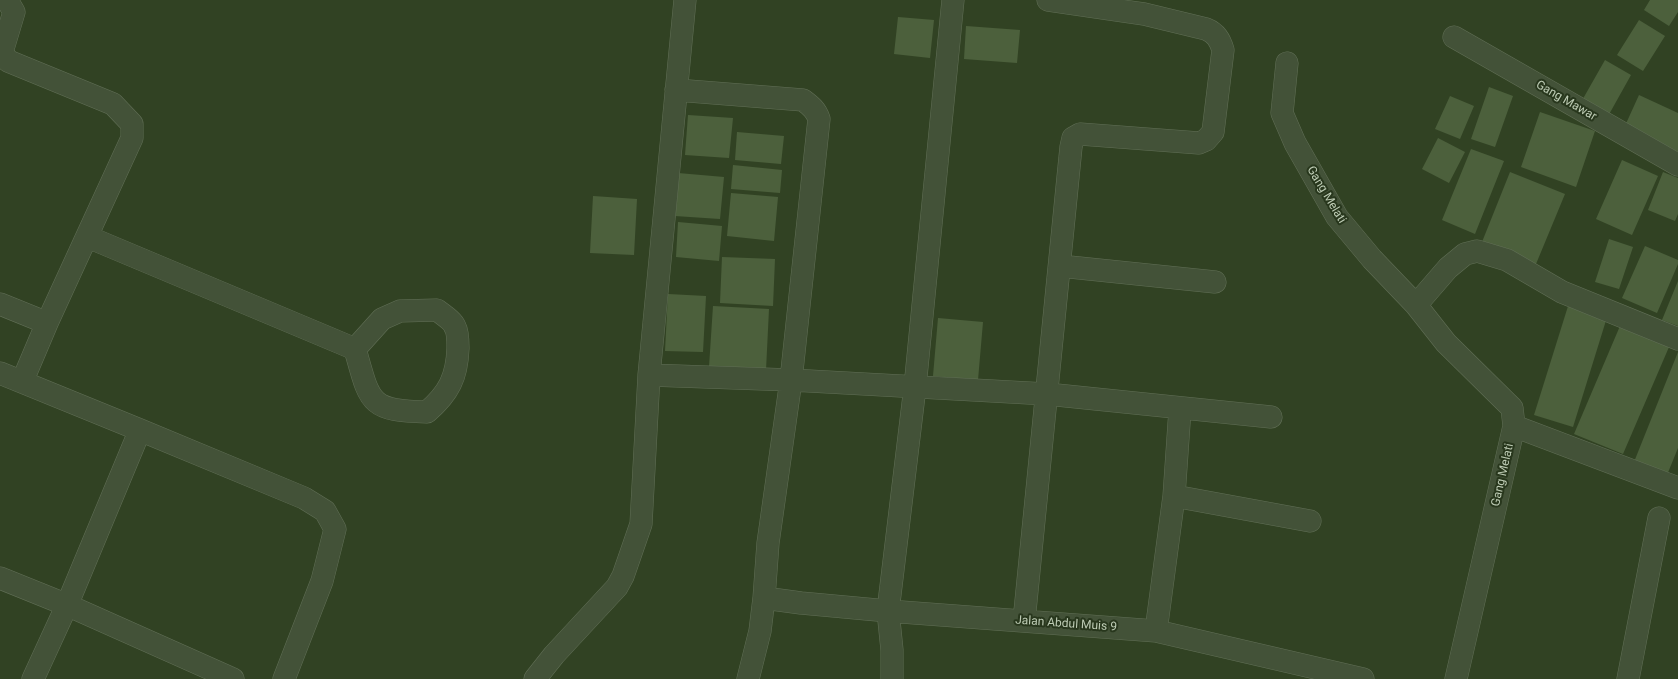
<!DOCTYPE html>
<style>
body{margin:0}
canvas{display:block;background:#314223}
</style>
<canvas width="1678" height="679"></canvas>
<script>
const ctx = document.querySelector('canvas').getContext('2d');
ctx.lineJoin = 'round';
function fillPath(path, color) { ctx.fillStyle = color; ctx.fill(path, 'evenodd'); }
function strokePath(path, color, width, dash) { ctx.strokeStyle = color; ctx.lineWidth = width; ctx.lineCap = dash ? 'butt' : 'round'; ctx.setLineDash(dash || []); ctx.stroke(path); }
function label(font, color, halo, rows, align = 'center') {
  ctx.font = font + ' Roboto,sans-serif'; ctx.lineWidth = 4; ctx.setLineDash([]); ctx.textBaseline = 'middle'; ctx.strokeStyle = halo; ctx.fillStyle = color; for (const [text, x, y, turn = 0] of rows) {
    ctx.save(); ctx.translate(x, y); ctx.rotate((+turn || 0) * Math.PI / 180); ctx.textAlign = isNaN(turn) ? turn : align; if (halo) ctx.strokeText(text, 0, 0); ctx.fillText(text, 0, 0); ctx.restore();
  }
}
fillPath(new Path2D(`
 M1650 0H1678V12L1669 26 1644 10Z
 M898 17 934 20 930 58 894 54Z
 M1639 20 1665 36 1643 71 1617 55Z
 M966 26 1020 30 1017 63 964 59Z
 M1605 60 1631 75 1607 118 1580 104Z
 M1489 87 1513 96 1495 147 1471 139Z
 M1639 95 1678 113V153L1624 128Z
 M1450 96 1474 106 1460 139 1435 129Z
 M1540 112 1595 131 1576 187 1521 167Z
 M688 115 733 118 729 158 685 155Z
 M737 132 784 136 781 164 735 160Z
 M1438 138 1465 152 1449 183 1422 169Z
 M1471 149 1504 161 1475 234 1442 220Z
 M1622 160 1658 176 1632 235 1596 219Z
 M733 165 782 170 780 193 731 189Z
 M1510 172 1565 194 1536 264 1482 242Z
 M1663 172 1678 178V214L1675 221 1648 210Z
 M678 173 724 177 720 219 675 216Z
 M731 193 778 197 774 241 727 236Z
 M593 196 637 199 634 255 590 253Z
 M678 222 722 226 719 261 676 257Z
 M1609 239 1633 247 1619 289 1595 282Z
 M1645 246 1678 260V264L1657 313 1622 298Z
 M722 257 775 259 773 306 720 303Z
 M1678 281V326L1662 320Z
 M668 294 706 296 703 352 665 351Z
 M1569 303 1608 314 1573 427 1534 415Z
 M713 306 769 309 766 370 709 367Z
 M938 318 983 322 978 380 933 376Z
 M1620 326 1669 347 1623 454 1574 434Z
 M1678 352V448L1667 475 1634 462Z`), '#4c603c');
const minor = new Path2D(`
 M7 0 14 12 2 52 8 61 113 104 132 124V138L47 323 22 382
 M1454 37 1678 165
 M1287 63 1282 113 1295 143 1337 217 1372 259 1416 305
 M676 90 803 100C811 106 816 110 819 119L791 380 768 543 764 598 760 631 748 679
 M88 237 355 349 382 319 400 311 437 310C442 314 453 321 455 327 458 332 458 342 458 348 457 377 449 393 427 412 368 411 370 402 355 349
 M1060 266 1215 282
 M0 304 47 323
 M0 373 140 430 304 498 325 511 335 529 322 581 284 679
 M649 375 791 380 1047 394 1271 417
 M1514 426 1678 488
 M1174 496 1180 409
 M0 578 67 605 233 679
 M764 598 801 603 888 611 1156 631 1363 679
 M1024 621 1071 147 1073 138 1080 134 1199 143 1206 140 1213 132 1223 50C1220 40 1216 33 1206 29L1144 14 1048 0
 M1156 631 1174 496 1310 521
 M33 679 67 605 140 430
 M535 679 554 655 617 587 623 576 641 524 649 375 685 0
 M892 679V650L888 611 915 387 953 0
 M1456 679 1514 426 1512 408 1446 343 1416 305 1448 268 1465 254 1477 251 1507 260 1562 292 1678 339
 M1628 679 1659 518`);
strokePath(minor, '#616f56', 23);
strokePath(minor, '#435238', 22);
label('12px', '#beccb5', '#28371d', [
 ["Gang Mawar",1566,101,30],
 ["Gang Melati",1326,195,59],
 ["Gang Melati",1503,475,-77],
 ["Jalan Abdul Muis 9",1066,624,4]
]);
</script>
